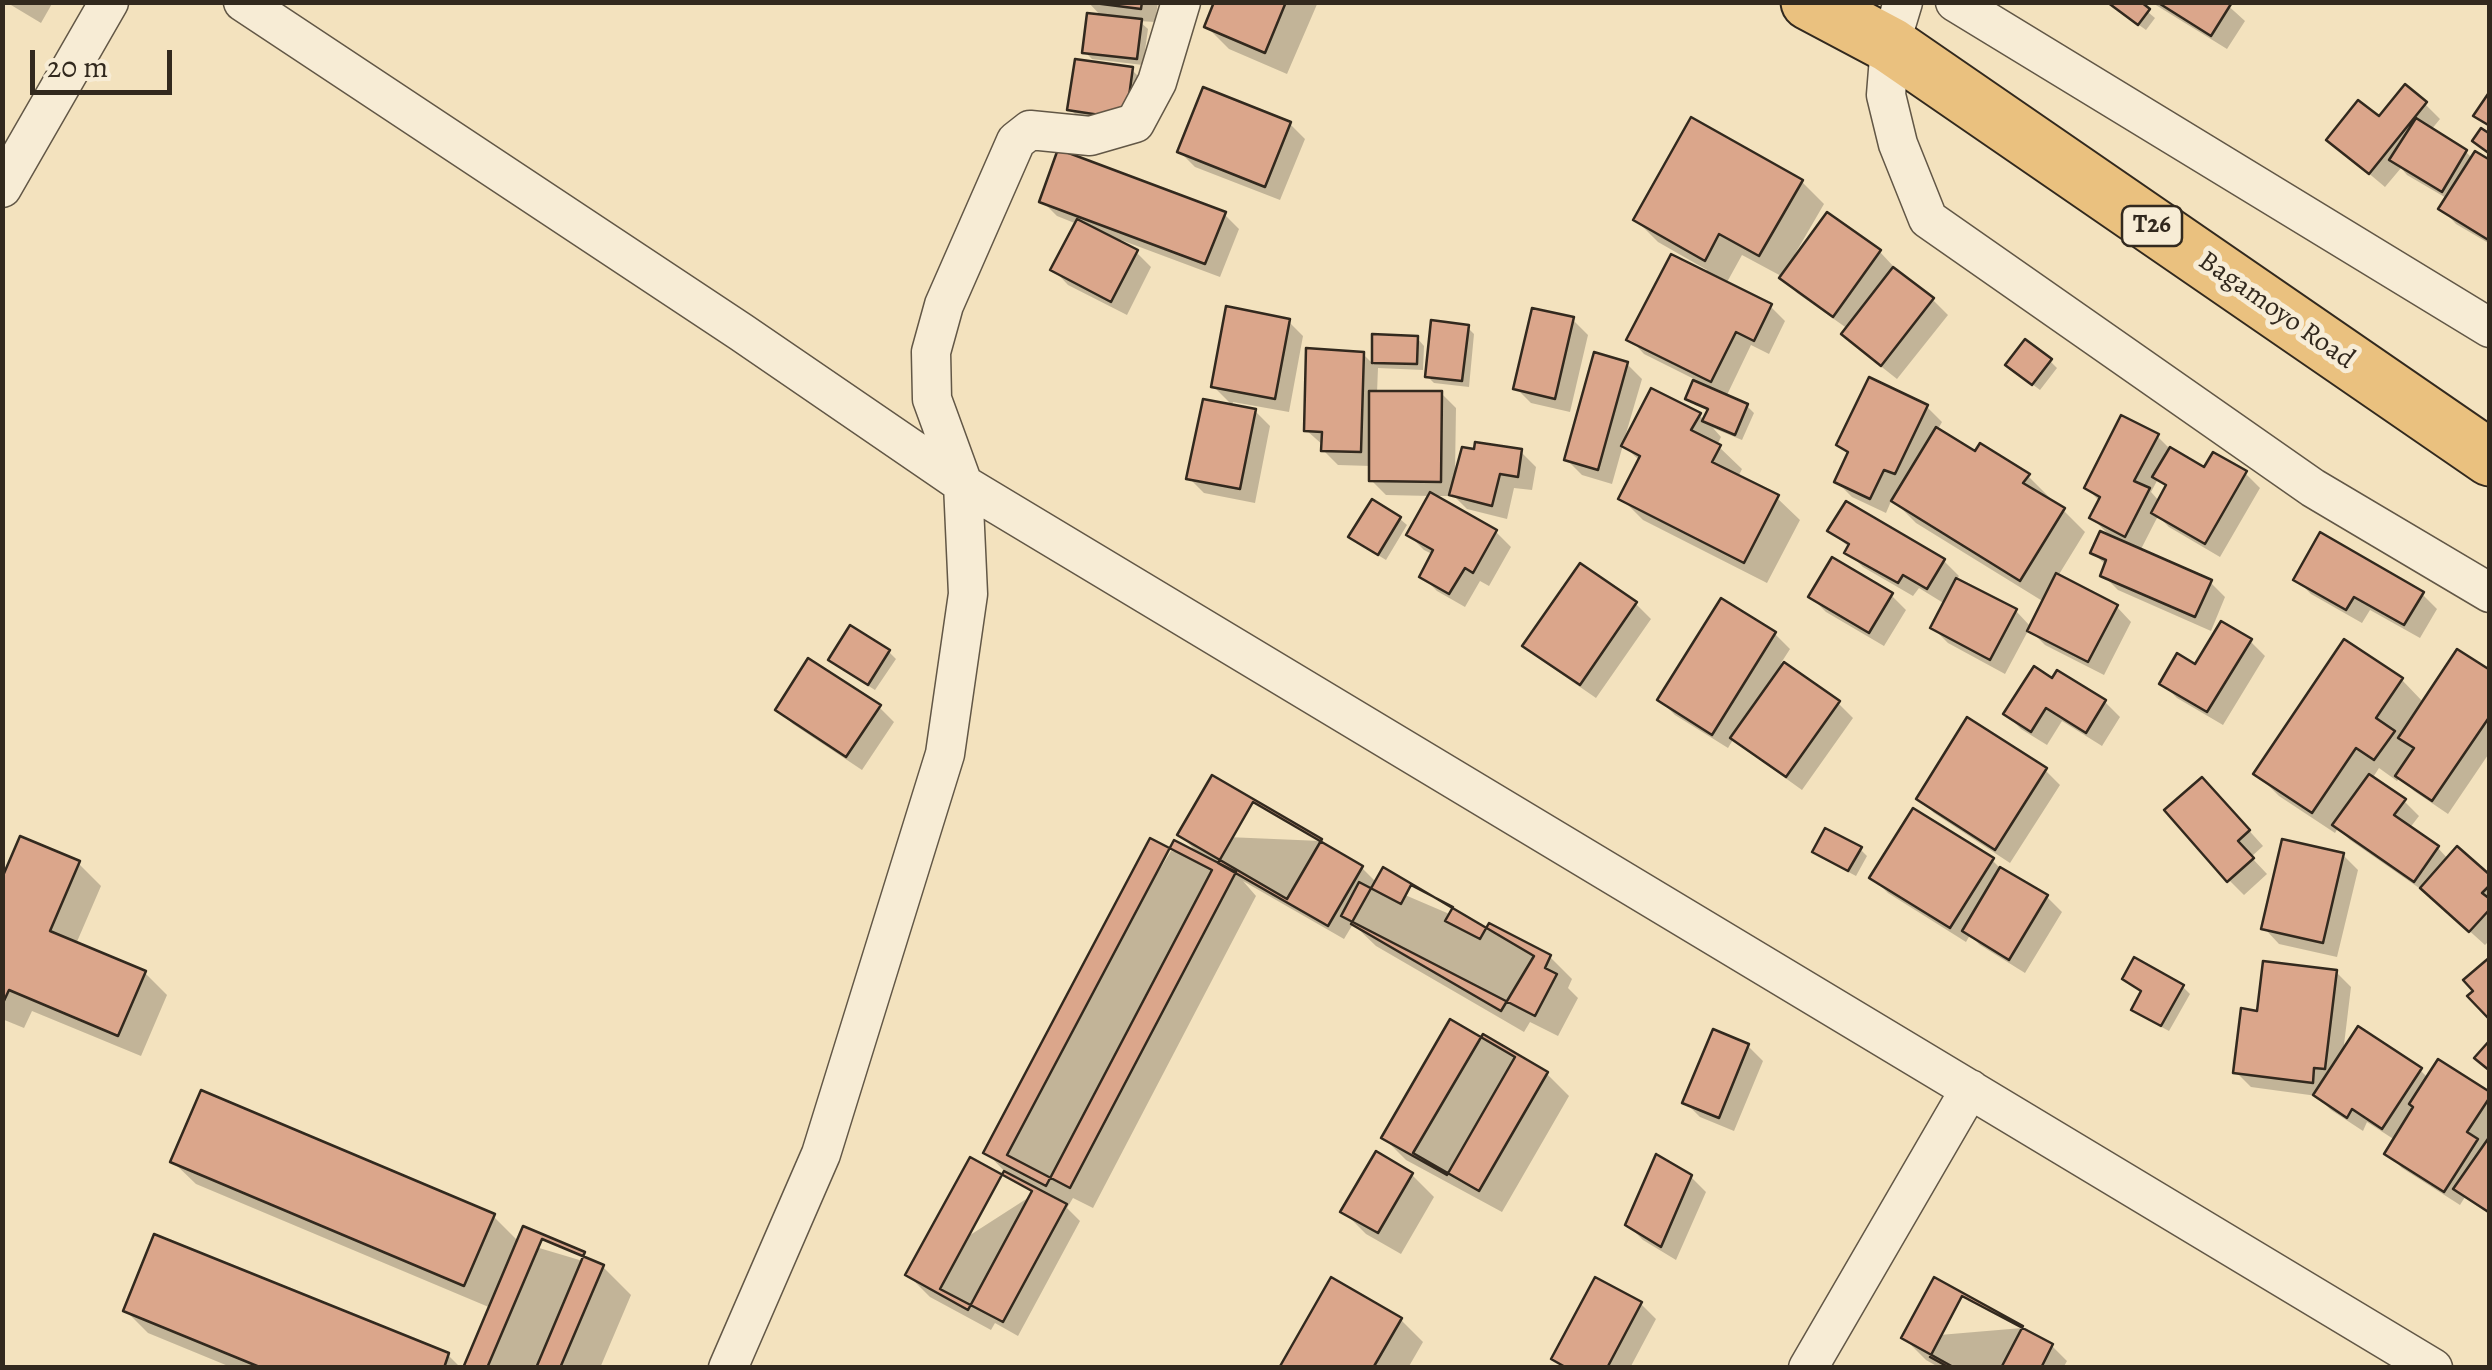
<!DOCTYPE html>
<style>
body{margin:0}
#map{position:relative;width:2492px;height:1370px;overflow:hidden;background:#f3e2be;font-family:Alegreya,serif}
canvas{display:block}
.frame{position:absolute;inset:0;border:5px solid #32291e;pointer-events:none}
.scale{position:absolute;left:30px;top:50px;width:142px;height:45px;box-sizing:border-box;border:5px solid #32291e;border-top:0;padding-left:12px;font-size:30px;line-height:35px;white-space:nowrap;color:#32291e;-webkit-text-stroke:8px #f7ecd5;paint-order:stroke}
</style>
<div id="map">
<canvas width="2492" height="1370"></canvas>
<div class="frame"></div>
<div class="scale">20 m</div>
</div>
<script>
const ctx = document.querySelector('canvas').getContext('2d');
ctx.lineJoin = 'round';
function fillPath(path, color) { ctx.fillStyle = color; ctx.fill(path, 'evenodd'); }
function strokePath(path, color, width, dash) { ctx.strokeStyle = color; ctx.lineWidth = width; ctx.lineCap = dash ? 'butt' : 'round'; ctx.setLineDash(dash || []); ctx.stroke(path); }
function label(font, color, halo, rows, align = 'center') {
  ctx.font = font + ' Alegreya,serif'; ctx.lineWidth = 10; ctx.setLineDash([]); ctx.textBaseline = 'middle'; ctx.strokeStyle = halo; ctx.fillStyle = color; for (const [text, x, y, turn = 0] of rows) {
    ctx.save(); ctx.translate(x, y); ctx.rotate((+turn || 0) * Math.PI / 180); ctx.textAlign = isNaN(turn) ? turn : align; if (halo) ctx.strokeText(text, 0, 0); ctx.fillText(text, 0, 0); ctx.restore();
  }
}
fillPath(new Path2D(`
 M6 2H53L41 23Z
 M1088 2H1158L1155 22 1139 21 1148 29 1143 65 1092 59 1085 52 1103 18Z
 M1217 2H1318L1287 74 1229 49 1207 27Z
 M2107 2H2136L2155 18 2146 30Z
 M2151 2H2224L2245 21 2227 49Z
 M1132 70 1147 85 1085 124 1070 109Z
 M2425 104 2440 119 2431 130 2466 152 2473 159 2490 162V244L2456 224 2442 209 2448 199 2407 175 2401 168 2385 187 2329 140Z
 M1290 124 1305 139 1280 200 1195 167 1180 152Z
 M1802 182 1824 204 1795 254 1798 256 1880 252 1894 267 1892 270 1933 300 1948 315 1897 379 1859 349 1844 334 1848 329 1797 293 1783 277 1742 255 1726 284 1770 306 1785 321 1769 354 1751 345 1726 397 1747 406 1754 413 1742 440 1713 428 1721 437 1717 445 1742 469 1738 477 1777 498 1800 520 1767 583 1643 520 1621 498 1640 461 1623 445 1612 484 1582 475 1567 460 1627 364 1642 379 1625 437 1699 415 1705 421 1709 411 1695 405 1688 398 1696 380 1644 354 1630 339 1707 270 1658 242 1636 220Z
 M1042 201 1224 214 1239 229 1220 277 1121 240 1120 243 1136 252 1151 267 1127 315 1068 285 1054 270 1077 224 1057 216Z
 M1573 320 1588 335 1570 412 1531 403 1516 388Z
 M1288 321 1303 336 1289 412 1233 402 1232 405 1213 386Z
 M1467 327 1474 334 1469 387 1434 383 1427 376Z
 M1375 337 1417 338 1424 346 1423 370 1378 368 1377 393H1441L1456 408 1455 472 1521 452 1536 467 1532 490 1514 488 1507 519 1467 509 1454 496H1432L1496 532 1511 547 1489 586 1480 581 1465 607 1437 591 1422 576 1434 555 1424 550 1409 535 1431 496 1386 495 1371 480V466L1338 465 1323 450 1324 446 1306 430 1363 354 1374 365Z
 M2050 361 2057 368 2040 390 2016 372Z
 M1927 407 1942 422 1937 431 1976 454 2028 476 2050 498 2048 501 2063 510 2085 532 2058 576 2117 607 2131 622 2104 675 2045 645 2029 629 2005 674 1948 643 1933 628 1945 604 1919 588 1913 596 1863 567 1848 552 1850 548 1830 531 1944 561 1959 576 1956 580 2016 611 2031 627 2044 602 1916 523 1892 499 1886 513 1852 497 1837 482 1849 455 1839 445Z
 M1255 411 1270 426 1255 503 1204 493 1189 478Z
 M2157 436 2173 452 2205 470 2245 473 2260 488 2220 557 2169 527 2158 516 2140 551 2210 582 2225 597 2211 631 2118 590 2103 575 2107 566 2093 553 2113 539 2092 518 2100 502 2087 488ZM2158 479 2168 488 2160 502 2151 492Z
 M1400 519 1407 525 1386 560 1358 543 1351 537Z
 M2296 579 2422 594 2437 609 2420 638 2370 610 2362 623 2311 594Z
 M1891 595 1906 610 1884 646 1826 612 1811 597Z
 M1722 601 1775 634 1790 649 1781 663 1838 703 1853 718 1802 790 1749 752 1734 738 1728 748 1675 715 1660 700Z
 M1636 604 1651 619 1596 698 1541 660 1526 645Z
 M851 629 889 652 896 659 875 690 838 667 831 660Z
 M2250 641 2265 656 2223 725 2177 698 2162 683Z
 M2345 643 2402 680 2424 703 2490 674V752L2448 814 2414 791 2400 777 2397 781 2379 768 2372 779 2404 801 2419 816 2409 829 2438 848 2448 859 2490 878V940L2485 945 2432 897 2350 840 2338 828 2335 833 2279 796 2256 773Z
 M2058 673 2105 702 2120 717 2102 746 2062 721 2047 745 2021 729 2006 714 2053 681Z
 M879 707 894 722 862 770 793 724 778 709Z
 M2045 770 2060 785 2010 863 1934 813 1919 798Z
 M2217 795 2263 846 2251 857 2267 874 2244 895 2229 880Z
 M1180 835 1321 841 1330 849 1362 868 1377 883 1550 957 1572 979 1568 988 1578 998 1558 1036 1530 1022 1524 1032 1376 946 1353 924 1344 939 1243 881 1256 896 1093 1208 1073 1198 1067 1208 1080 1221 1018 1336 995 1323 991 1330 930 1297 908 1275 1034 1194 1008 1175 986 1152 1171 851 1201 856Z
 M1860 849 1867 856 1856 876 1822 858 1815 851Z
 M2343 855 2358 870 2337 957 2279 944 2264 928Z
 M1992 860 2004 872 2047 897 2062 912 2025 973 1980 945 1970 935 1966 942 1888 893 1873 878Z
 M78 863 101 886 76 944 145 973 167 995 141 1056 32 1011 24 1028 2 1019V884Z
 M2336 972 2351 987 2343 1053 2420 1070 2428 1078 2490 1095V1215L2465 1197 2460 1205 2402 1168 2387 1153 2395 1140 2367 1122 2363 1131 2331 1110 2317 1096 2251 1087 2236 1072 2259 1013Z
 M2125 979 2183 987 2190 994 2169 1031 2141 1016 2134 1009 2143 993Z
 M1484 1037 1547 1074 1569 1096 1502 1212 1406 1160 1384 1138Z
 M1748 1046 1763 1061 1734 1131 1700 1117 1685 1102Z
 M173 1162 493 1216 519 1242 603 1267 631 1295 600 1368H466L491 1308 196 1184Z
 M1412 1175 1434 1197 1401 1254 1366 1234 1344 1212Z
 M1691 1177 1706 1192 1676 1260 1643 1240 1628 1225Z
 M1641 1304 1656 1319 1630 1368H1563L1554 1359Z
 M126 1311 448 1355 461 1368H233L148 1333Z
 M1401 1320 1423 1342 1408 1368H1282Z
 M2022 1328 2028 1334 2052 1346 2067 1361 2063 1368H1940L1926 1360 1904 1338Z`), '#0003');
const building = new Path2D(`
 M1086 2H1142L1141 9Z
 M1214 2H1286L1265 53 1204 27Z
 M2107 2H2141L2150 9 2138 25Z
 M2157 2H2229L2231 4 2211 36Z
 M1087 13 1142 19 1137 59 1082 53Z
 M1075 59 1133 67 1126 119 1067 110Z
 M2405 84 2427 102 2369 174 2326 140 2358 100 2379 116Z
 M1203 87 1291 122 1265 187 1177 152Z
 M2490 91V126L2473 116Z
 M1691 117 1803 180 1759 256 1719 234 1705 261 1633 220Z
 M2416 118 2467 150 2442 192 2389 160Z
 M2481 128 2490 134V154L2472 141Z
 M1058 149 1226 212 1205 264 1039 202Z
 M2475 151 2490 160V241L2438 209Z
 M1827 212 1881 250 1833 317 1779 278Z
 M1077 219 1138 250 1111 302 1050 270Z
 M1671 254 1772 304 1754 341 1736 332 1711 382 1626 340Z
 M1893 267 1934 298 1881 366 1841 334Z
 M1226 306 1290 319 1275 399 1211 387Z
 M1532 308 1574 317 1555 399 1513 389Z
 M1431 320 1469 325 1462 381 1425 377Z
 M1372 334 1418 336 1417 364 1372 363Z
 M2025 339 2052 359 2032 385 2005 365Z
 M1306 348 1364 352 1361 452 1321 451 1322 432 1304 431Z
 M1594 352 1628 362 1598 470 1564 460Z
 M1869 377 1928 405 1895 474 1884 470 1870 499 1834 482 1848 452 1836 445Z
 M1693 380 1748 404 1735 435 1702 421 1708 409 1685 399Z
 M1651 388 1701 413 1691 430 1721 445 1712 462 1779 495 1744 563 1618 499 1640 456 1621 446Z
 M1369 391H1442L1441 482 1369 481Z
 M1203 399 1256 409 1240 489 1186 479Z
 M2121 415 2159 434 2134 481 2150 488 2125 537 2089 518 2100 497 2084 488Z
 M1936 427 1975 451 1980 443 2030 474 2023 483 2065 508 2020 581 1891 501Z
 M1475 442 1522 449 1518 477 1500 474 1492 506 1449 495 1462 447 1474 449Z
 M2170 447 2204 467 2213 452 2247 471 2205 544 2151 513 2166 485 2152 477Z
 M1430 492 1497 530 1473 573 1465 568 1449 594 1419 577 1433 550 1406 535Z
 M1372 499 1401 517 1378 555 1348 537Z
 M1846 501 1945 559 1927 589 1903 575 1898 583 1844 553 1849 544 1827 531Z
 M2100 531 2212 580 2195 617 2100 576 2106 560 2090 553Z
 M2320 532 2424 592 2404 625 2354 597 2346 610 2293 580Z
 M1832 557 1893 593 1869 633 1808 597Z
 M1580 563 1637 602 1580 685 1522 646Z
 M2056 573 2118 605 2088 662 2027 631Z
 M1956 578 2017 609 1990 660 1930 628Z
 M1721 598 1776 632 1712 735 1657 700Z
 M2221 621 2252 639 2207 712 2159 684 2177 653 2195 664Z
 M850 625 890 650 868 685 828 660Z
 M2344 639 2403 678 2376 718 2395 731 2374 760 2356 748 2312 813 2253 774Z
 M2457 649 2490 670V716L2432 801 2395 776 2414 748 2398 738Z
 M808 658 881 705 846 757 775 710Z
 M1784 662 1840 701 1786 777 1730 738Z
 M2034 666 2052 678 2057 670 2106 700 2086 733 2046 708 2031 732 2003 714Z
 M1967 717 2047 768 1995 850 1916 799Z
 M2369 774 2406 799 2394 815 2439 846 2414 882 2332 825Z
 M1212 775 1322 839 1287 899 1177 835Z
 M2202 777 2250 830 2238 841 2254 858 2227 882 2164 810Z
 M1253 802 1363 866 1328 926 1218 863Z
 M1913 808 1994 858 1950 928 1869 878Z
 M1825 828 1862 847 1848 871 1812 852Z
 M20 836 80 861 50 931 146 971 118 1036 9 990 2 1005V878Z
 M1150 838 1212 870 1046 1186 983 1153Z
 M2282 839 2344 853 2323 943 2261 929Z
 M1174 840 1236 872 1070 1188 1007 1155Z
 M2457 846 2490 875V885L2482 893 2490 899V909L2469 932 2420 888Z
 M1383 867 1534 956 1501 1011 1351 924Z
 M2000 867 2048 895 2009 960 1962 931Z
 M1359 882 1401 904 1411 885 1453 907 1445 921 1480 939 1489 923 1551 955 1545 968 1557 974 1535 1016 1341 916Z
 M2134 957 2184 985 2161 1026 2131 1010 2141 991 2122 979Z
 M2490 957V1020L2467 996 2473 991 2463 980Z
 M2263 961 2337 970 2325 1069 2314 1068 2313 1083 2233 1073 2241 1008 2257 1011Z
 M1450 1019 1515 1057 1447 1175 1381 1138Z
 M2358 1026 2422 1068 2382 1129 2352 1109 2347 1118 2313 1095Z
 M1713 1029 1749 1044 1719 1118 1682 1103Z
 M1483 1034 1548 1072 1479 1191 1413 1153Z
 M2490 1040V1071L2474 1058Z
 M2438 1059 2490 1092V1097L2467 1132 2478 1139 2444 1192 2384 1154 2413 1107 2409 1104Z
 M201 1090 495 1214 464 1286 170 1162Z
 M2490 1136V1213L2453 1189Z
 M1376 1151 1413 1173 1378 1233 1340 1212Z
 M1656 1154 1692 1175 1661 1247 1625 1225Z
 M970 1157 1032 1191 968 1310 905 1275Z
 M1004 1171 1067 1204 1003 1322 940 1289Z
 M523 1226 585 1252 536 1368H463Z
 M154 1234 449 1353 444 1368H262L123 1311Z
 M542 1239 604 1265 560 1368H487Z
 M1331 1277 1402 1318 1373 1368H1279Z
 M1595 1277 1642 1302 1607 1368H1567L1551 1359Z
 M1934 1277 2023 1326 2001 1368H1955L1901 1338Z
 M1962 1296 2053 1344 2041 1368H1950L1930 1357Z`);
fillPath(building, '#dba68b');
strokePath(building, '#32291e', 2.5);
const minor = new Path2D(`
 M243 2 741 332 963 484 968 594 945 754 821 1154 728 1368
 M1181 2 1157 82 1135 123 1090 136 1030 130 1016 141 944 305 931 352 932 399 963 484 2433 1368
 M1903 2 1890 45 1886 95 1898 144 1928 219 2313 488 2490 593
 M1955 2 2490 328
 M2 188 109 2
 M1808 1368 1970 1089`);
const trunk = new Path2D(`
 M1809 2 1890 45 2490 458`);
strokePath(minor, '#625746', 41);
strokePath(trunk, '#32291e', 59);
strokePath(minor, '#f7ecd5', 38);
strokePath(trunk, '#eac17f', 55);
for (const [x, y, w] of [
 [2152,226,60]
]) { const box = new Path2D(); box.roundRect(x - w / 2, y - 20, w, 40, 8); ctx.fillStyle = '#f7ecd5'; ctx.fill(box); strokePath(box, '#32291e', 2.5); }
label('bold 25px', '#32291e', null, [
 ["T26",2152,226]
]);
label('28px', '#32291e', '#f7ecd5', [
 ["Bagamoyo Road",2276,311,35]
]);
</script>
